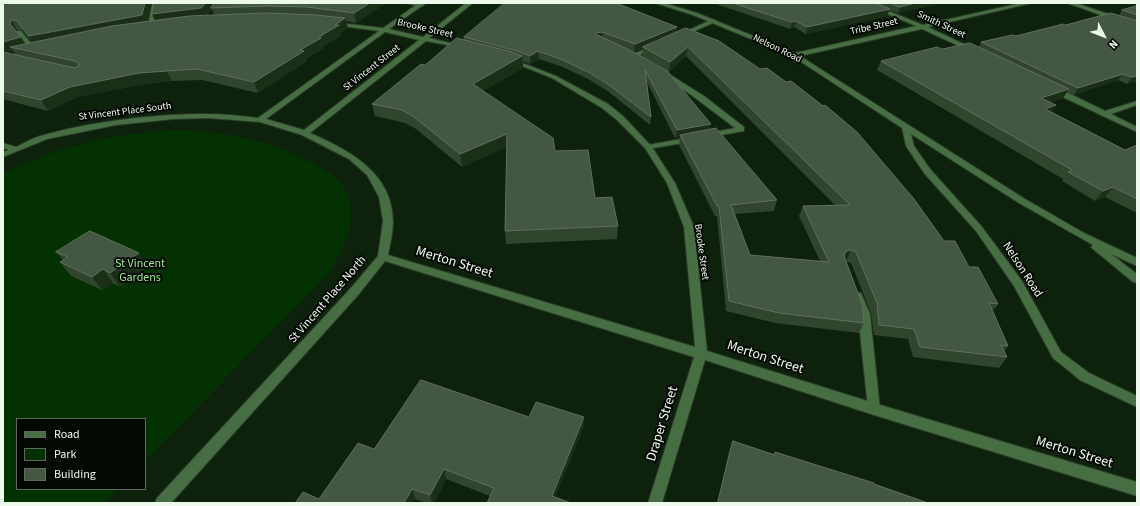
<!DOCTYPE html>
<style>
body{margin:0}
#map{position:relative;width:1140px;height:506px;overflow:hidden;background:#0e210c;font-family:"Source Sans 3",sans-serif}
canvas{display:block}
.frame{position:absolute;inset:0;border:4px solid #ecf9eb;pointer-events:none}
.legend{position:absolute;left:16px;top:418px;width:130px;height:72px;box-sizing:border-box;background:#030802;border:1px solid #60685f;margin:0;padding:5px 7px;list-style:none;font-size:12px;color:#ecf9eb}
.legend li{display:flex;align-items:center;gap:8px;height:20px}
.legend b{width:20px;border:1px solid #60685f}
.north{position:absolute;left:1084px;top:16px;width:40px;height:40px;-webkit-text-stroke:3px #030802;paint-order:stroke;rotate:132deg;font-size:11px;font-weight:700;line-height:16px;text-align:center;color:#ecf9eb}
.north::after{content:'';display:block;margin:auto;width:14px;height:18px;background:#ecf9eb;clip-path:polygon(50% 0,100% 100%,50% 72%,0 100%)}
</style>
<div id="map">
<canvas width="1140" height="506"></canvas>
<div class="frame"></div>
<ul class="legend">
<li><b style="height:5px;background:#476d43"></b>Road</li>
<li><b style="height:11px;background:#033102"></b>Park</li>
<li><b style="height:11px;background:#445743"></b>Building</li>
</ul>
<div class="north">N</div>
</div>
<script>
const ctx = document.querySelector('canvas').getContext('2d');
ctx.lineJoin = 'round';
function fillPath(path, color) { ctx.fillStyle = color; ctx.fill(path, 'evenodd'); }
function strokePath(path, color, width, dash) { ctx.strokeStyle = color; ctx.lineWidth = width; ctx.lineCap = dash ? 'butt' : 'round'; ctx.setLineDash(dash || []); ctx.stroke(path); }
function label(font, color, halo, rows, align = 'center') {
  ctx.font = font + ' "Source Sans 3",sans-serif'; ctx.lineWidth = 4; ctx.setLineDash([]); ctx.textBaseline = 'middle'; ctx.strokeStyle = halo; ctx.fillStyle = color; for (const [text, x, y, turn = 0] of rows) {
    ctx.save(); ctx.translate(x, y); ctx.rotate((+turn || 0) * Math.PI / 180); ctx.textAlign = isNaN(turn) ? turn : align; if (halo) ctx.strokeText(text, 0, 0); ctx.fillText(text, 0, 0); ctx.restore();
  }
}
fillPath(new Path2D(`
 M177 130C226 131 276 142 318 166 325 170 335 175 340 182 363 210 346 250 327 275L145 461V419H17V489H118L104 503H3V174C64 144 110 134 177 130Z`), '#033102');
const service = new Path2D(`
 M152 3H158L154 27 151 29 148 27Z
 M406 3H419L424 5 421 7Z
 M713 19 716 21 715 22 681 37 676 36Z
 M17 31H21L35 48V50H31L17 33Z
 M655 44 658 46 657 47 635 57 630 56Z
 M661 69 704 96 744 127V131L704 138V134L735 128 698 100 659 72 658 71Z
 M692 137H695V141L648 149 644 147 648 145Z
 M857 292 861 293 870 314 880 409 878 413 874 415 870 413 868 409 858 314 852 296 853 293Z`);
const minor = new Path2D(`
 M419 3H426L389 29 423 37 466 3H473L429 38 463 46V48L426 41 310 133C349 150 393 173 393 222 393 233 390 244 388 255L695 347 684 227 667 183 645 148 617 120 602 108 552 78 507 60 512 59 556 76 608 104 623 116 652 147 675 183 694 227 707 351 874 403 1137 482V496L874 415 705 360 662 503H648L694 357 385 261 359 294 171 503H155L157 498 351 288 378 256 383 221 379 197 367 175 349 159 302 135 260 122 208 118 174 119 116 125 47 139 3 157V152L9 150 3 148V143L16 147C25 143 34 137 44 135 94 121 155 114 207 114 224 114 241 116 258 118L379 31 334 25 332 24V22L383 28ZM385 32 419 40 304 130 266 119Z
 M655 3H664L697 13 795 53 916 26 861 3H869L923 25 1021 3H1032L928 27 974 49V51L972 52 922 29 800 56 1025 199 1084 233 1137 258V266L1111 254 1137 274V283L1133 282 1093 249 1091 247 1093 245 1019 203 911 134 914 146 930 169 982 227 1022 281 1061 352 1089 373 1137 396V407L1080 380 1053 358 1014 286 976 231 924 173 906 146 902 128 792 56 693 15Z
 M1067 3H1076L1137 24V28Z
 M1050 87H1056L1105 111 1137 101V105L1111 114 1137 127V132L1050 91Z`);
strokePath(service, '#293b27', 2);
strokePath(minor, '#293b27', 2);
fillPath(service, '#476d43');
fillPath(minor, '#476d43');
fillPath(new Path2D(`
 M3 3H152L148 22 155 21 152 14 154 3H386L356 23 346 21 348 28 340 33 341 35 324 46V48L306 59 307 61 258 93 202 80 172 81 145 84 77 97 48 111 6 100 3 101ZM212 9 214 15H207ZM17 30H22L32 42 25 44 16 32ZM13 51 15 55 6 53Z
 M713 3H941L898 13 889 10 887 16 806 34 794 27 790 29Z
 M1137 6V81L1127 84 1118 80 1074 95 1067 92 1063 98 1050 102 1052 112 1125 150 1137 145V213L1105 197 1095 201 1062 181 1063 179 877 70 881 61 942 49 979 47 981 42 1016 36 1065 25 1119 15 1122 10Z
 M677 27 676 33 944 241 969 267 998 304 993 311 1008 346 1004 351 1007 357 999 368 913 357 908 339 874 335 871 313 851 263 846 261 864 323 859 333 775 323 726 311 717 216H715L679 145 680 137 675 138 647 82 651 117 650 125 609 92 590 80 563 67 539 59 530 64 523 61V68L483 91 555 151 595 198 618 226 617 239 506 244 505 231 507 147 462 167 416 129 405 123 375 116 372 104 425 65 464 40V37ZM621 46 634 51 643 48 642 56 669 72 686 56 835 205 803 206 799 216 820 261 750 255 735 214 774 211 777 200 710 129Z
 M56 252 148 266 120 287 113 283 102 290 71 276 60 262 63 260Z
 M529 417 584 427 490 496 446 479 434 503H427L415 499H319L374 449Z
 M733 441 774 455 775 452 874 484 928 503H717L729 452Z`), '#30442e');
fillPath(new Path2D(`
 M145 3H152L147 25 35 46 29 36Z
 M206 3H217L211 8 212 9 205 18 156 23 152 14Z
 M370 3H386L356 23 354 13Z
 M916 3H941L898 13 900 7Z
 M890 9 887 16 806 34 807 27Z
 M345 18 348 28 340 33 341 35 324 46V48L306 59 307 61 258 93 254 82 319 37 335 25Z
 M11 20 17 30 16 34 10 24Z
 M796 21 794 27 790 29 792 22Z
 M677 27 676 34 634 51 635 44Z
 M602 32V39L595 34 596 33Z
 M21 37 27 47H10L13 51 3 54V42Z
 M688 47 686 56 669 72 670 62Z
 M538 51 539 59 530 64V56Z
 M522 56 523 68 474 96 473 84Z
 M167 71 172 81 145 84 77 97 48 111 41 100 70 87 139 73Z
 M1123 74 1118 80 1074 95 1078 88Z
 M1137 76V81L1127 84 1132 77Z
 M1069 89 1063 98 1035 107 1041 98Z
 M3 96 6 100 3 101Z
 M1056 105 1050 115 1045 109Z
 M711 124 709 131 680 135V137L675 138 677 130Z
 M507 134 508 147 462 167 460 154Z
 M1113 187 1105 197 1095 201 1103 191Z
 M851 250 846 261 842 262 846 251Z
 M139 253 148 266 120 287 110 273Z
 M103 269 113 283 102 290 92 277Z
 M584 417V427L553 503 552 496Z
 M444 469 446 479 434 503H432L430 495Z
 M412 489 415 499 413 503H404Z`), '#1a2e18');
const building = new Path2D(`
 M3 3H145L142 15 29 36 16 20H11L10 24 21 37 3 42Z
 M154 3H206L201 8 152 14Z
 M215 3H370L354 13 307 7 268 6 211 8Z
 M505 3H616L677 27 635 44 602 32 596 33 595 34 634 52 667 71 711 124 677 130 645 70 651 117 609 85 590 73 563 60 538 51 530 56 517 51 464 37Z
 M733 3H875L890 9 807 27 796 21 792 22Z
 M891 3H916L900 7Z
 M1137 6V15L1122 10Z
 M267 13 315 15 345 18 335 25H339L319 37 321 38 300 50 304 51 254 82 197 69 167 71 139 73 70 87 41 100 3 91V52L75 68 80 65 75 61 10 47 112 26 189 16Z
 M1111 13 1137 21V76L1132 77 1123 74 1078 88 981 42 1012 35 1016 36 1063 24 1065 25Z
 M686 28 719 41 760 69 767 68 786 82 791 81 823 106 825 105 857 132 914 199 944 241H955L969 267H978L998 304 989 303 1008 346 1001 345 1007 357 920 347 914 329 879 325 877 303 856 252 851 250 846 251 844 256 862 304 864 323 779 313 729 301 719 206H717L680 135 716 128 777 200 731 205 750 255 829 262 803 206 850 205 688 47 670 62 643 47Z
 M457 38 512 52 522 56 473 84 553 138 555 151 588 150 595 198 612 197 618 226 505 231 507 134 460 154 414 117 402 110 372 104 421 64 425 65Z
 M970 43 1069 89 1041 98 1056 105 1045 109 1125 150 1137 145V199L1113 187 1103 191 1068 172 1072 170 881 61 937 47 942 49Z
 M90 231 139 253 110 273 103 269 92 277 60 262 68 257 56 252Z
 M421 380 529 417 536 402 584 417 552 496 571 503H487L494 488 444 469 430 495 412 489 404 503H295L303 492 319 499 358 443 374 449Z
 M733 441 775 455V452L874 483V484L928 503H718Z`);
fillPath(building, '#445743');
strokePath(building, '#5f705d', 1);
label('10px', '#ecf9eb', '#030802', [
 ["Smith Street",941,25,25],
 ["Tribe Street",874,27,-13],
 ["Brooke Street",425,29,13],
 ["Nelson Road",777,49,26],
 ["St Vincent Street",372,68,-38],
 ["St Vincent Place South",125,112,-7],
 ["Brooke Street",701,252,82]
]);
label('12px', '#99ea91', '#030802', [
 ["St Vincent",140,264],
 ["Gardens",140,278]
]);
label('12px', '#ecf9eb', '#030802', [
 ["Nelson Road",1022,270,57],
 ["St Vincent Place North",328,300,-49]
]);
label('14px', '#ecf9eb', '#030802', [
 ["Merton Street",454,263,17],
 ["Merton Street",765,358,18],
 ["Draper Street",663,424,-73],
 ["Merton Street",1074,453,17]
]);
</script>
